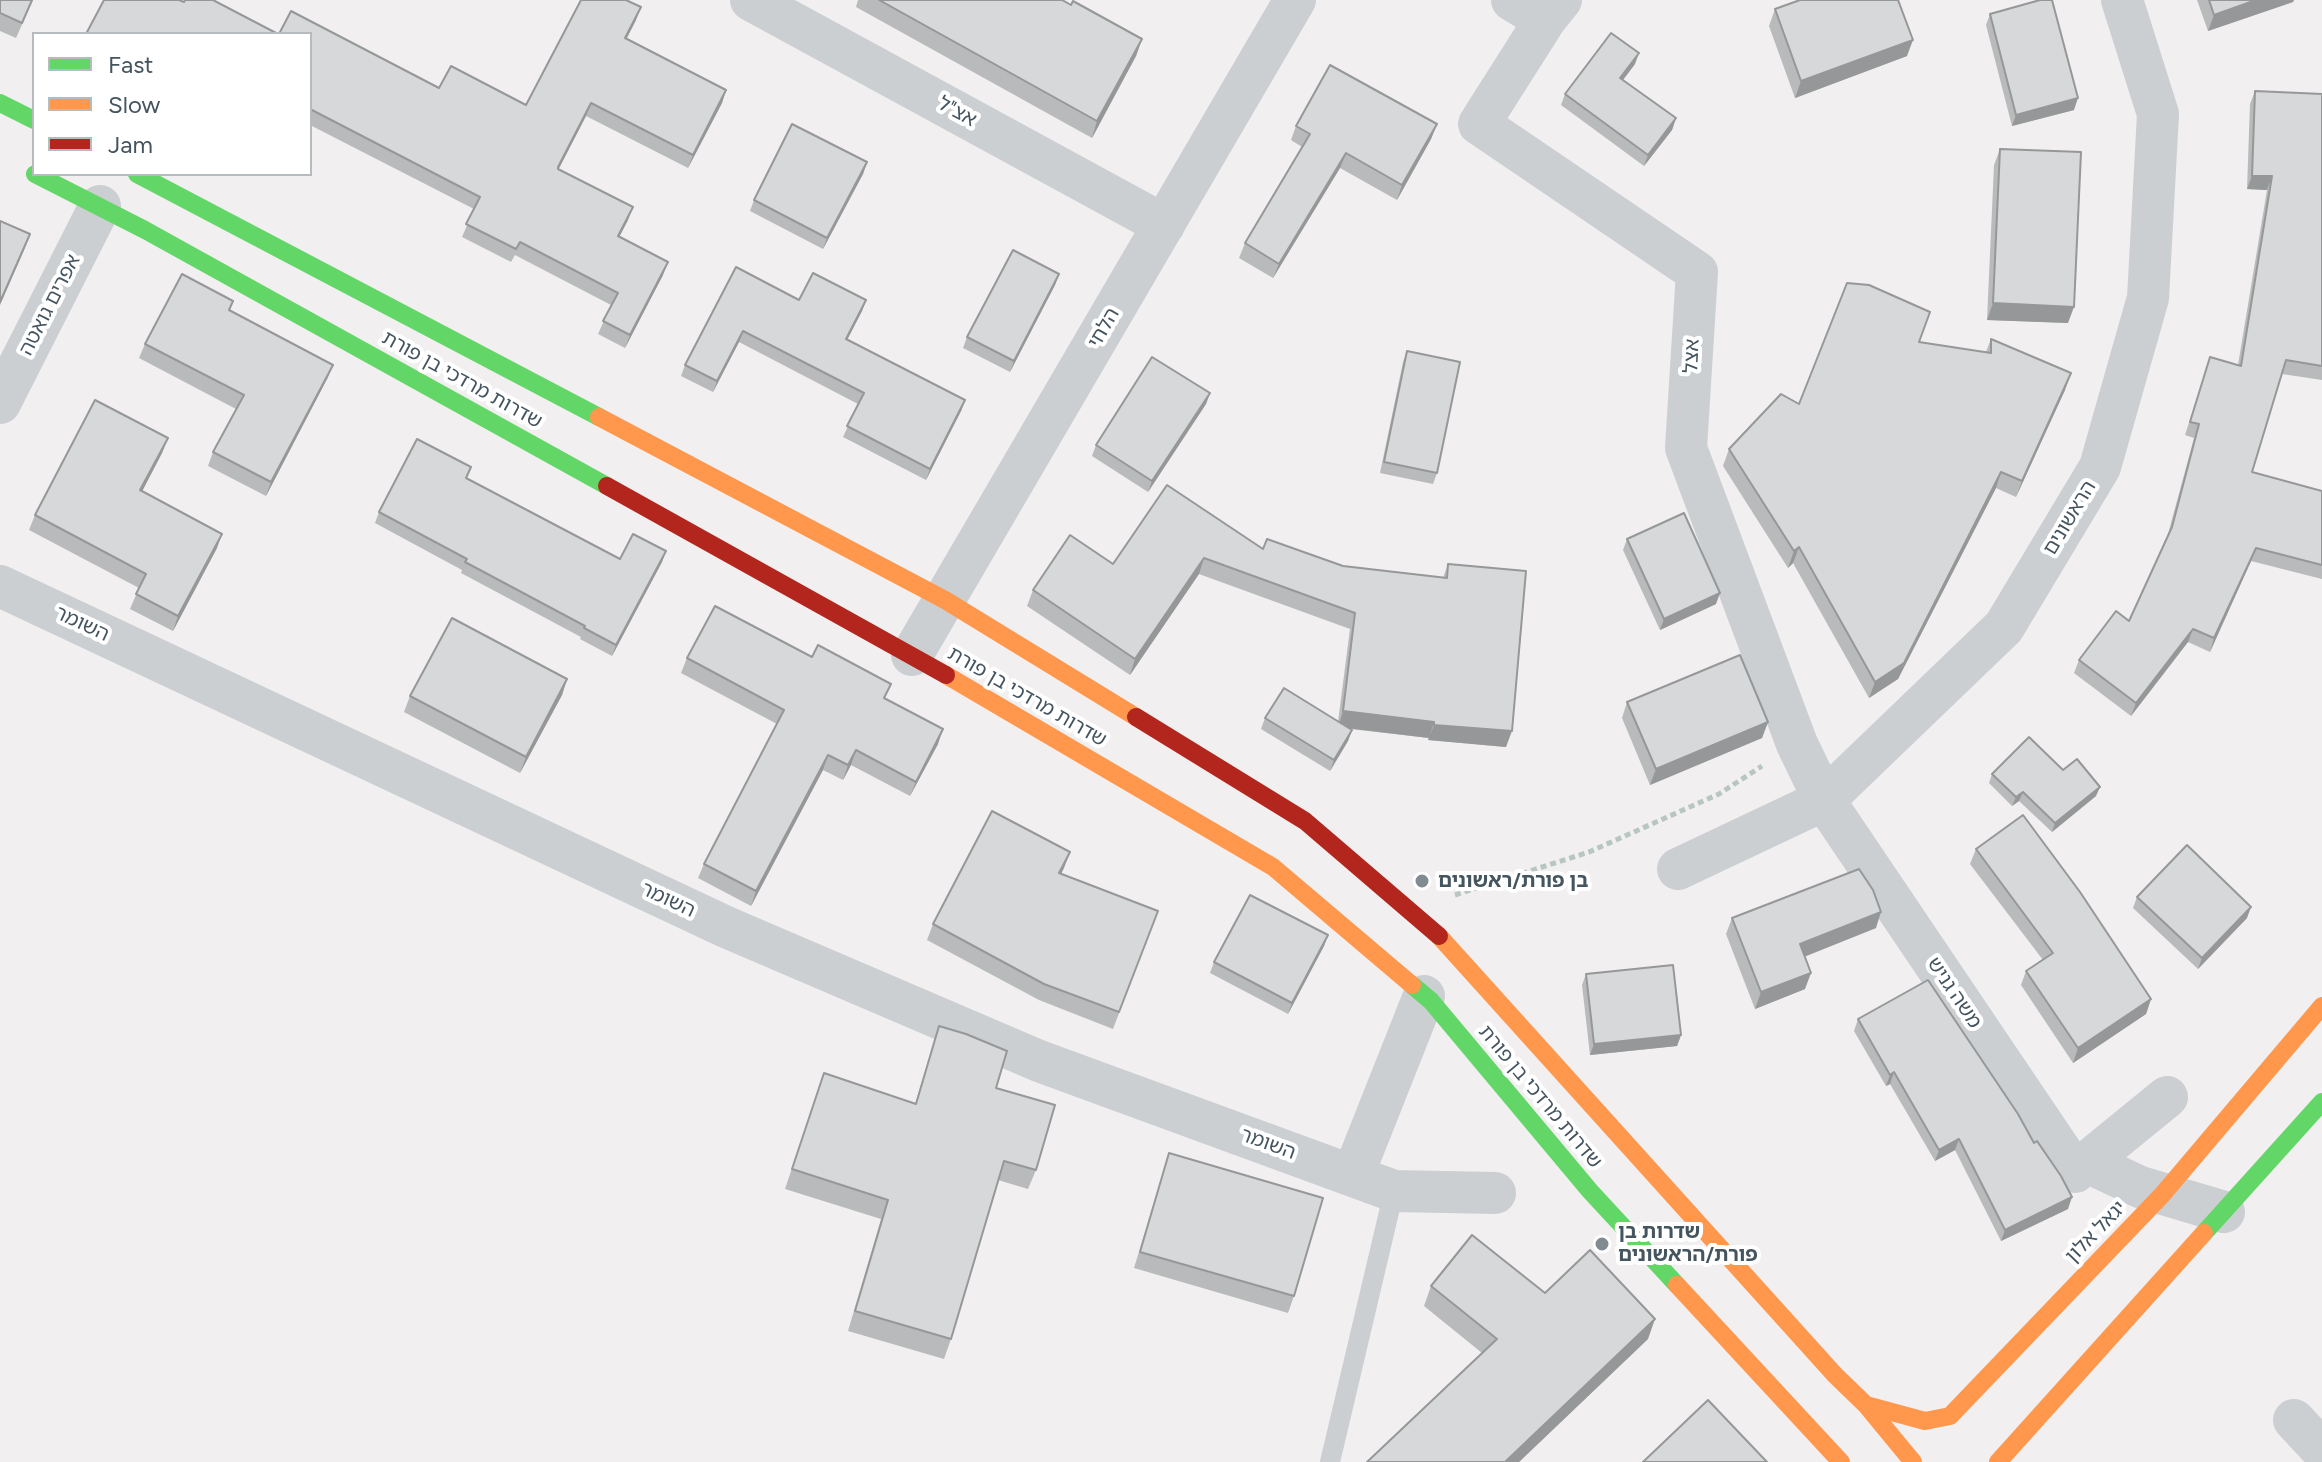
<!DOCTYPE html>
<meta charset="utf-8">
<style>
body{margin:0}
#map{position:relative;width:2322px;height:1462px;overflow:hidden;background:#f1eff0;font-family:Figtree,sans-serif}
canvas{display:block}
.legend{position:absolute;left:32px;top:32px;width:280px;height:144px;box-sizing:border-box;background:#fff;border:2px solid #b5bbbf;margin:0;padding:10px 14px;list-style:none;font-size:24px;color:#45555f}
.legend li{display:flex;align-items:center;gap:16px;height:40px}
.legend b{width:40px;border:2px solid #b5bbbf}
</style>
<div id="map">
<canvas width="2322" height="1462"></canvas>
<ul class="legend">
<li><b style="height:10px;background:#63d668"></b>Fast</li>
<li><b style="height:10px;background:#ff974d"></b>Slow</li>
<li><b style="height:10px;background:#b3261e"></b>Jam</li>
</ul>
</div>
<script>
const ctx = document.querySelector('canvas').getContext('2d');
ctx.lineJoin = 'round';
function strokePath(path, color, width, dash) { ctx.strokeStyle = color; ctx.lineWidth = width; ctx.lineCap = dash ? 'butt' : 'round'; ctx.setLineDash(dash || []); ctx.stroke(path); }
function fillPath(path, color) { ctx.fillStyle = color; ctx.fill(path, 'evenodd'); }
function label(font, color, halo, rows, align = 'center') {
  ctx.font = font + ' Figtree,"Noto Sans Hebrew",sans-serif'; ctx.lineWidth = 8; ctx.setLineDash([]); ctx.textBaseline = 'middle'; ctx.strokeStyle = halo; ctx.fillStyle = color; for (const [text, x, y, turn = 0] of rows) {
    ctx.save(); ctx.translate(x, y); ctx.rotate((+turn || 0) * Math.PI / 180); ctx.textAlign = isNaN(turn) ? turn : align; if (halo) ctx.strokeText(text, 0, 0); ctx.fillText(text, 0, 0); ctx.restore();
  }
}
strokePath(new Path2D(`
 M1455 895 1589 852 1719 794 1762 766`), '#b8c6c0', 5, [6, 4]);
strokePath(new Path2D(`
 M1330 1462 1394 1191`), '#cccfd1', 20);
strokePath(new Path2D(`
 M751 0 1164 225
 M1512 0 1545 20
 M1561 0 1545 20 1479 124 1697 272 1686 448 1797 744 1824 800 2075 1172 2167 1097
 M0 403 100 206
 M0 586 726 927 1039 1061 1394 1191 1495 1193
 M912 655 1295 0
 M1678 869 1824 800 2004 627 2100 467 2148 298 2158 114 2122 0
 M2087 1162 2140 1187 2224 1212
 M1353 1175 1424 996
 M2294 1420 2322 1450`), '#cccfd1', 42);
strokePath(new Path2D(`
 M0 103 34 120
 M35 174 145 230 607 486
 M137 174 599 417
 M1412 985 1431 1001 1590 1191 1677 1285
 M2204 1233 2322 1102`), '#63d668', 18);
strokePath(new Path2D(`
 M599 417 945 600 1136 717
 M946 675 1273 867 1412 985
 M1439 936 1835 1375 1866 1405 1913 1462
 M1677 1285 1841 1462
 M1866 1405 1925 1421 1950 1416 2162 1195 2322 1006
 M1998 1462 2204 1233`), '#ff974d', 18);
strokePath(new Path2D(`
 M607 486 946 675
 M1136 717 1305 821 1439 936`), '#b3261e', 18);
fillPath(new Path2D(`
 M0 0H33L16 38 0 31Z
 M858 0H1062L1142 39 1136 56 1092 138 856 7Z
 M2197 0H2294L2293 2 2208 31Z
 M1775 9 1907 56 1795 98 1769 26Z
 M1990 14 2074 110 2012 126 1986 25Z
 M636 20 627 38 726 90 722 103 688 168 586 116 558 170 628 220 619 237 663 275 625 348 598 334 611 305 515 255 511 262 462 237 474 209 310 125V34L439 88 526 105Z
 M1635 64 1623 80 1676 118 1672 130 1644 166 1561 105 1565 94Z
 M2255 91 2322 94V380L2282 374 2252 472 2322 491V579L2251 561 2210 652 2188 642 2131 716 2074 673 2079 660 2129 621 2168 534 2194 438 2185 435 2210 357 2238 365 2267 190 2247 189 2250 104Z
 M1437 124 1431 139 1397 200 1340 168 1273 278 1239 258 1245 243 1302 147 1291 140 1296 126Z
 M2000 149 2068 323 1987 320 1994 165Z
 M867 162 863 174 823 249 750 211 754 200Z
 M736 267 799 300H866L862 311 847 339 965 400 961 411 926 480 843 437 858 404 739 342 713 392 681 376 685 365Z
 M1059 274 1055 285 1010 372 963 348 967 337Z
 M230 310 333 365 327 379 266 496 208 466 213 452 236 409 139 358 145 344Z
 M1991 339 2065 390 2016 497 1996 488 1898 679 1869 698 1793 563 1788 568 1723 466 1729 449 1799 404 1986 352Z
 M1407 351 1437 473 1433 484 1380 473 1403 362Z
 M1210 393 1206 404 1148 492 1092 456 1096 445Z
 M168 438 162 453 142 491 217 548 173 631 130 609 139 588 29 530 35 515Z
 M467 479 620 559 666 551 662 562 612 656 580 639 581 637 461 573 462 570 375 523 379 512Z
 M1627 539 1716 604 1660 630 1623 550Z
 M1263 549 1343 566 1443 578 1448 564 1506 747 1428 740 1429 738 1350 729 1352 730 1348 741 1330 771 1261 729 1265 718 1338 722 1350 629 1199 574 1130 675 1027 606 1033 590 1113 564Z
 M687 658 886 699 938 744 910 796 851 765 843 780 823 770 751 906 698 878 704 864 777 724 681 673Z
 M567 679 562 695 520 773 404 712 410 696Z
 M1627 702 1768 722 1762 738 1650 785 1622 718Z
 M2063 770 2096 796 2052 832 2019 801 2012 806 1989 783 1992 774Z
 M1976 849 2151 999 2146 1014 2073 1063 2021 985 2026 971 2043 960 1970 864Z
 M1070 852 1061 874 1158 911 1113 1029 1039 1000 927 940 933 924Z
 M2137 897 2247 918 2198 969 2133 908Z
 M1732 918 1876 928 1804 956 1805 989 1755 1009 1726 934Z
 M1328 935 1324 946 1288 1014 1210 973 1214 962Z
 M1586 974 1681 1035 1677 1046 1590 1055 1582 985Z
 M1858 1019 2068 1209 2001 1241 1955 1150 1935 1161 1890 1084 1886 1086 1854 1031Z
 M939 1026 996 1088 1036 1170 1028 1189 998 1180 951 1339 944 1359 848 1331 881 1219 785 1189 817 1093 915 1104Z
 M1169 1153 1294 1296 1288 1313 1134 1268Z
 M1431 1286 1545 1293 1648 1339 1519 1462H1367L1482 1353 1424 1306Z`), '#b9babb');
fillPath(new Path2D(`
 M2256 0H2294L2293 2 2208 31 2214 15Z
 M641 7 636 20 620 51 625 38Z
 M1142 39 1136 56 1092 138 1097 121Z
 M1913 40 1907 56 1795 98 1801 81Z
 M1639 53 1635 64 1616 89 1620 78Z
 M726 90 722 103 688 168 693 155Z
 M2078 98 2074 110 2012 126 2016 115Z
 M591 103 586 116 553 180 558 167Z
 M1676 118 1672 130 1644 166 1648 155Z
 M1437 124 1431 139 1397 200 1402 185Z
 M1346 153 1340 168 1273 278 1279 264Z
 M867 162 863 174 823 249 827 238Z
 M2252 176H2272L2267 190 2247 189Z
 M633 207 628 220 613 249 618 236Z
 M30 234 24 250 0 305V302Z
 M668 262 663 275 625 348 630 335Z
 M1059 274 1055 285 1010 372 1014 361Z
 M866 300 862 311 842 350 846 339Z
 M1993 303 2074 307 2068 323 1987 320Z
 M743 331 739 342 713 392 717 381Z
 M333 365 327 379 266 496 271 482Z
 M2071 373 2065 390 2016 497 2022 481Z
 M1210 393 1206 404 1148 492 1152 481Z
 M965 400 961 411 926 480 930 469Z
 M168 438 162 453 135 505 140 490Z
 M2001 472 1996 488 1898 679 1869 698 1875 682Z
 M222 534 217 548 173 631 178 616Z
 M1799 547 1793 563 1788 568 1794 551Z
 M2256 548 2251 561 2210 652 2214 638Z
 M666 551 662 562 612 656 616 645Z
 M1204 558 1199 574 1130 675 1135 659Z
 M1720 593 1716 604 1660 630 1664 619Z
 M2193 629 2188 642 2131 716 2136 703Z
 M567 679 562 695 520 773 526 757Z
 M1343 711 1434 722 1429 738 1338 727Z
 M1768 722 1762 738 1650 785 1656 769Z
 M1434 725 1512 731 1506 747 1428 740Z
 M943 729 938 744 910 796 916 782Z
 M1352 730 1348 741 1330 771 1334 760Z
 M856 750 851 765 843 780 848 765Z
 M828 755 823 770 751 906 756 891Z
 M2100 787 2096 796 2052 832 2055 823Z
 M2023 792 2019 801 2012 806 2016 797Z
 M1070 852 1064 868 1053 890 1059 873Z
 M2251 907 2247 918 2198 969 2202 958Z
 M1881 912 1876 928 1794 961 1800 944Z
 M1328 935 1324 946 1288 1014 1292 1003Z
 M1811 973 1805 989 1755 1009 1761 992Z
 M2151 999 2146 1014 2073 1063 2078 1048Z
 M1681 1035 1677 1046 1590 1055 1594 1044Z
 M1894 1072 1890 1084 1886 1086 1890 1075Z
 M1959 1139 1955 1150 1935 1161 1939 1150Z
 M2072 1197 2068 1209 2001 1241 2005 1230Z
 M1655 1319 1648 1339 1519 1462H1505Z`), '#969799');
const building = new Path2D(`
 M0 0H32L22 23 0 13Z
 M104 0H179L184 2 185 0H213L278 34H86Z
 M581 0H626L641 7 625 38 726 90 693 155 591 103 558 167V169L633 207 618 236 668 262 630 335 603 321 618 293 520 242 516 249 466 224 480 197 310 109V34H279L291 11 439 88 451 66 526 105Z
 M879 0H1062L1071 5 1073 1 1142 39 1097 121Z
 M1800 0H1898L1913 40 1801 81 1775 9Z
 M2040 0H2052L2078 98 2016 115 1990 14Z
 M2209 0H2256L2214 15Z
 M1611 33 1639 53 1620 78 1676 118 1648 155 1565 94Z
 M1330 65 1437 124 1402 185 1346 153 1279 264 1245 243 1310 134 1296 126Z
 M2255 91 2322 94V366L2286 360 2252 472 2322 491V565L2256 548 2214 638 2193 629 2136 703 2079 660 2116 611 2129 621 2172 527 2199 424 2190 422 2210 357 2241 366 2272 176H2252Z
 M792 124 867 162 827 238 754 200Z
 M2000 149 2081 152 2074 307 1993 303Z
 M0 221 30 234 0 302Z
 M1013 250 1059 274 1014 361 967 337Z
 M736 267 799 300 813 273 866 300 846 339 965 400 930 469 847 426 864 393 743 331 717 381 685 365Z
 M182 274 233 301 229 310 333 365 271 482 213 452 244 395 145 344Z
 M1847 283 1869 285 1930 312 1919 342 1991 353V339L2071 373 2022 481 2001 472 1904 663 1875 682 1799 547 1794 551 1729 449 1781 394 1799 404Z
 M1407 351 1460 362 1437 473 1384 462Z
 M1152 357 1210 393 1152 481 1096 445Z
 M95 400 168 438 140 490 222 534 178 616 136 594 146 574 35 515Z
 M417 439 471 467 466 478 620 559 633 534 666 551 616 645 584 628 585 626 465 562 467 559 379 512Z
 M1167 485 1263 549 1267 539 1343 566 1447 578 1448 564 1526 571 1512 731 1434 725V722L1343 711 1355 613 1204 558 1135 659 1033 590 1070 535 1113 564Z
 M1684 513 1720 593 1664 619 1627 539Z
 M715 606 812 657 818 645 891 684 884 698 943 729 916 782 856 750 848 765 828 755 756 891 704 864 784 710 687 658Z
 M452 618 567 679 526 757 410 696Z
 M1740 655 1768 722 1656 769 1627 702Z
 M1284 688 1352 730 1334 760 1265 718Z
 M2029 737 2063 770 2077 759 2100 787 2055 823 2023 792 2016 797 1992 774Z
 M992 811 1070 852 1059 873 1158 911 1119 1012 1044 984 933 924Z
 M2023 815 2080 892 2151 999 2078 1048 2026 971 2053 953 1976 849Z
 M2187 845 2251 907 2202 958 2137 897Z
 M1859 869 1873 890 1881 912 1800 944 1811 973 1761 992 1732 918Z
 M1250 895 1328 935 1292 1003 1214 962Z
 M1673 965 1681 1035 1594 1044 1586 974Z
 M1928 980 2018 1114 2034 1143 2037 1141 2061 1176 2072 1197 2005 1230 1959 1139 1939 1150 1894 1072 1890 1075 1858 1019Z
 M939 1026 966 1034 1007 1051 996 1088 1055 1105 1036 1170 1004 1161 951 1339 855 1311 888 1200 792 1169 824 1073 916 1104Z
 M1169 1153 1323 1198 1294 1296 1140 1252Z
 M1472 1235 1545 1293 1590 1250 1655 1319 1505 1462H1367L1497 1339 1431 1286Z
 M1708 1400 1767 1462H1643Z`);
fillPath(building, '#d7d8da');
strokePath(building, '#969799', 2);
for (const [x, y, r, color] of [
 [1422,881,8,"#818b92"],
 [1602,1244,8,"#818b92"]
]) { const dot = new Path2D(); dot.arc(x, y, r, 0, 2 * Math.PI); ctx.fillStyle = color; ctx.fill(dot); strokePath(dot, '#fff', 3); }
label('20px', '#45555f', '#fff', [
 ["אצ\"ל",957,112,29],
 ["אפרים גואטה",50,305,-63],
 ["הלחי",1104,328,-60],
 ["אצל",1692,356,-87],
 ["שדרות מרדכי בן פורת",462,380,29],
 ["הראשונים",2070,518,-59],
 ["השומר",82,624,25],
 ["שדרות מרדכי בן פורת",1027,697,30],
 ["השומר",668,900,25],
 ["משה גניש",1954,993,56],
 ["שדרות מרדכי בן פורת",1540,1097,50],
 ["השומר",1268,1144,20],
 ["יגאל אלון",2096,1232,-46]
]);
label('bold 20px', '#45555f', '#fff', [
 ["בן פורת/ראשונים",1438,881],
 ["שדרות בן",1618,1232],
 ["פורת/הראשונים",1618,1255]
], 'left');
</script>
